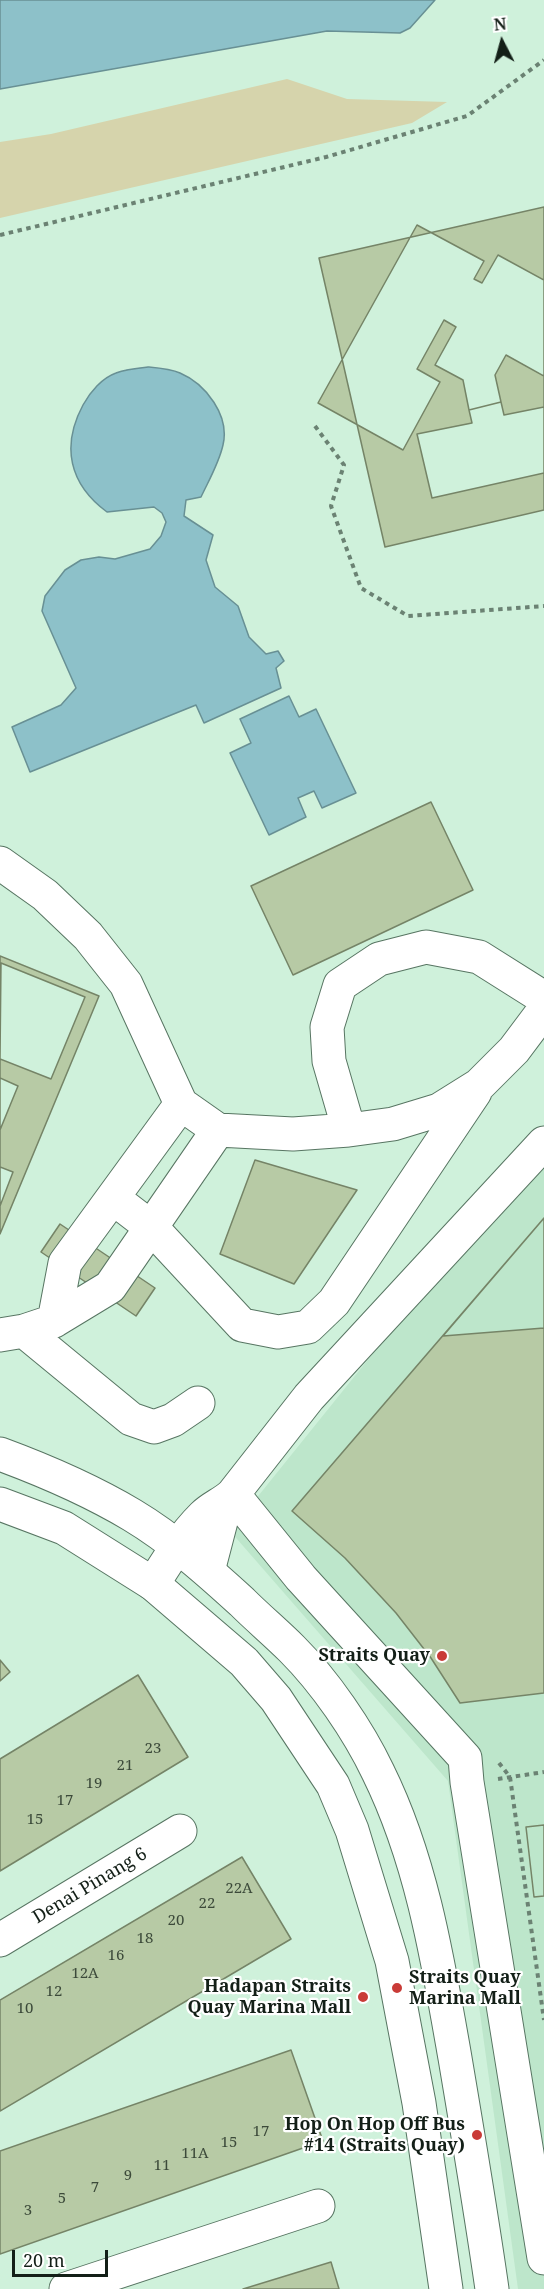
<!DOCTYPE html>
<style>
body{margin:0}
#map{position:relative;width:544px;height:2289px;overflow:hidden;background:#cff1db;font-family:"Noto Serif",serif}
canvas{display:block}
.north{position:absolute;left:472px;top:12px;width:60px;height:60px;-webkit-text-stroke:4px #fff;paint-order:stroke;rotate:354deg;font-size:16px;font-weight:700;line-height:24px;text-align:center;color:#131f17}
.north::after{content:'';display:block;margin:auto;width:21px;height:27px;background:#131f17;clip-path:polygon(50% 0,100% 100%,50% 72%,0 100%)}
.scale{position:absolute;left:12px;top:2250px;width:96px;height:27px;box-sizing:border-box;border:3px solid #131f17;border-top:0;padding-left:8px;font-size:18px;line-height:21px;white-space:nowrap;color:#131f17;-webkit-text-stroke:4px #fff;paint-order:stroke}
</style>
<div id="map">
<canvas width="544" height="2289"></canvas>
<div class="north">N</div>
<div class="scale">20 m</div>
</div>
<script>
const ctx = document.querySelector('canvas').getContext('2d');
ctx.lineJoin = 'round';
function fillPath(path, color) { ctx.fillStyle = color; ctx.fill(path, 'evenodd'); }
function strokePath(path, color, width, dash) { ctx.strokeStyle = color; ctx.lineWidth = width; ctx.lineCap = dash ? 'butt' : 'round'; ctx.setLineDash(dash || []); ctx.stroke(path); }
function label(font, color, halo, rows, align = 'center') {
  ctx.font = font + ' "Noto Serif",serif'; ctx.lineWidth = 4.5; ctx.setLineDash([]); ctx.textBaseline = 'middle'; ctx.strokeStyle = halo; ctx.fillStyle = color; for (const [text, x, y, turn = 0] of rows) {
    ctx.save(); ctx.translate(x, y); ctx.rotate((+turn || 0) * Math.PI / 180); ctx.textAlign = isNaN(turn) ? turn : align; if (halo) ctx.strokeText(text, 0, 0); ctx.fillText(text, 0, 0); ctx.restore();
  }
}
fillPath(new Path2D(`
 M544 1141V2289H518L448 1781 230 1531Z`), '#bde6cb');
fillPath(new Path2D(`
 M287 79 347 99 447 102 412 123 0 218V142L51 134Z`), '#d6d4ac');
const water = new Path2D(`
 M0 0H435L410 28 400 33 327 31 0 89Z
 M148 367C159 368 171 369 180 373 206 384 230 416 223 445 219 463 209 480 201 497L186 500 184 516 213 535 206 560 215 587 238 606 249 637 266 654 278 651 284 661 276 668 281 688 204 723 196 705 30 772 12 727 61 705 76 688 42 611 45 596 65 570 81 560 99 557 115 559 150 549 161 536 166 522 162 513 154 507 107 512C69 484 61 446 83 405 90 392 102 378 116 373 126 369 138 368 148 367Z
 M289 696 299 717 316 709 356 793 322 808 314 791 298 798 306 817 269 835 230 753 251 743 240 719Z`);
fillPath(water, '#8dc1c9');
strokePath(water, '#689094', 1.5);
const building = new Path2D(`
 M544 207V510L385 547 319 258Z
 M417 225 484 261 474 279 482 283 498 255 544 280V376L506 355 495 375 501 402 469 410 463 380 435 365 456 327 444 320 417 369 440 382 403 450 318 403Z
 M501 402 504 415 544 407V473L432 498 417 434 472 423 469 410Z
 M431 802 473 890 293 975 251 886Z
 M0 956 99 996 0 1234Z
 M1 963 85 997 51 1079 0 1059Z
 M0 1078 18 1086 0 1130Z
 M255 1160 357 1190 294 1284 220 1254Z
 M0 1167 13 1172 0 1206Z
 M544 1218V1693L460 1703 431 1658 396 1613 345 1558 292 1511Z
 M544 1218V1328L443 1336Z
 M60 1224 155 1288 136 1316 41 1252Z
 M0 1660 10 1672 0 1681Z
 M138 1675 188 1757 0 1871V1759Z
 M544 1825V1896L534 1897 526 1827Z
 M544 1825V1896L534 1897 526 1827Z
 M242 1857 291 1939 0 2111V2000Z
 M291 2050 323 2141 0 2254V2151Z
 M331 2262 339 2289H243Z`);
fillPath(building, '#b7caa5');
strokePath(building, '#758467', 1.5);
const minor = new Path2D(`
 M0 863 45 895 88 936 126 984 181 1104 218 1130 293 1134 349 1130 393 1124 439 1110 479 1085 514 1050 544 1010
 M349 1130 329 1061 327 1027 340 985 379 959 426 947 479 957 544 998
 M113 1198 152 1228 242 1325 278 1332 308 1327 334 1302 475 1092
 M54 1321 65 1263 181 1104
 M24 1331 131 1419 154 1427 173 1420 198 1403
 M0 1335 24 1331 54 1321 110 1287 218 1130
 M233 1494 301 1578 465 1758 467 1782 544 2258
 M208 1571 226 1502
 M153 1584C168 1560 183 1536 203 1516 212 1507 224 1503 233 1494L309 1397 544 1143
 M0 1940 180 1831
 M66 2289 318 2206`);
const major = new Path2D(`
 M0 1454C46 1471 90 1490 132 1515 172 1539 208 1571 242 1602 258 1618 276 1633 292 1649 325 1682 358 1730 378 1772 422 1861 438 1961 455 2058 468 2135 481 2212 492 2289
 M0 1504 64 1528 153 1584 244 1662 276 1699 333 1785 352 1830 392 1961 419 2103 446 2289`);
strokePath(minor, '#577562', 35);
strokePath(major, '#577562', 35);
strokePath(new Path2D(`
 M0 235 326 157 467 116 544 60
 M315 426 344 465 331 506 361 588 408 616 544 606
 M499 1763 510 1777 544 2020
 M498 1779 544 1772`), '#6b8273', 4, [4.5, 4.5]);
strokePath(minor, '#fff', 33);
strokePath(major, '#fff', 33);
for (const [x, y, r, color] of [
 [442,1656,6,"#c93b37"],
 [397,1988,6,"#c93b37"],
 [363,1997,6,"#c93b37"],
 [477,2135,6,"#c93b37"]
]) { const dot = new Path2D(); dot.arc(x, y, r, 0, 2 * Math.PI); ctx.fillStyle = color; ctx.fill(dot); strokePath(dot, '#fff', 2); }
label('15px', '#3c4a3a', null, [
 ["23",153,1749],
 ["21",125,1766],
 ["19",94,1784],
 ["17",65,1801],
 ["15",35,1820],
 ["22A",239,1889],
 ["22",207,1904],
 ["20",176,1921],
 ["18",145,1939],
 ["16",116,1956],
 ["12A",85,1974],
 ["12",54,1992],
 ["10",25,2009],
 ["17",261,2132],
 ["15",229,2143],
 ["11A",195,2154],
 ["11",162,2166],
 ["9",128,2176],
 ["7",95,2188],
 ["5",62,2199],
 ["3",28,2211]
]);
label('bold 18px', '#131f17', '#fff', [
 ["Straits Quay",430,1656],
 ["Straits Quay",409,1978,"left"],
 ["Marina Mall",409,1999,"left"],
 ["Hadapan Straits",351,1987],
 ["Quay Marina Mall",351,2008],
 ["Hop On Hop Off Bus",465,2125],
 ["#14 (Straits Quay)",465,2146]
], 'right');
label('18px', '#131f17', '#fff', [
 ["Denai Pinang 6",90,1886,-31]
]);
</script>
